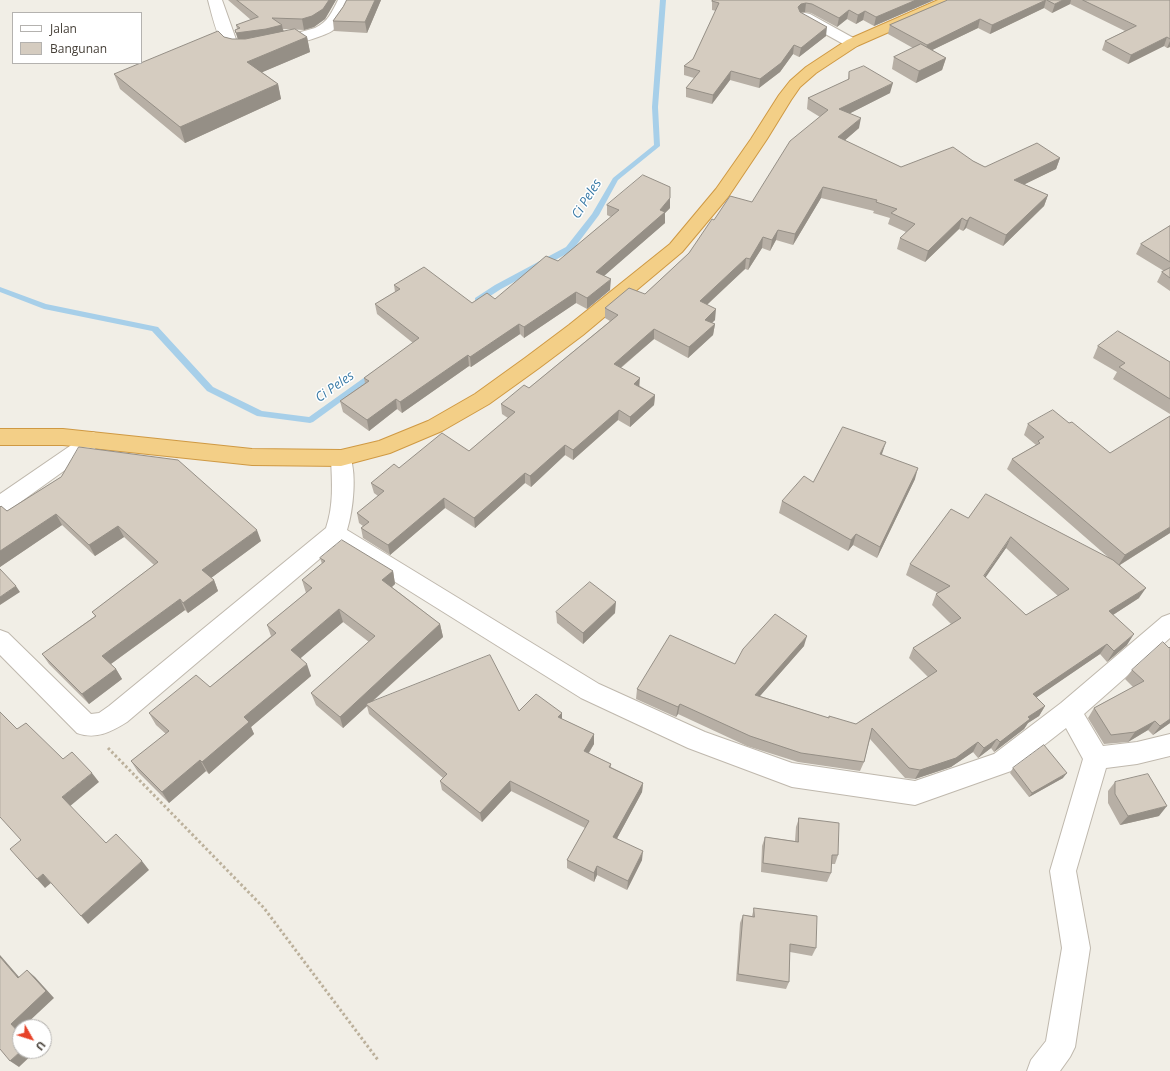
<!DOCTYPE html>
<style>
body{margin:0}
#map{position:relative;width:1170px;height:1071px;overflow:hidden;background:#f1eee6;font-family:"Open Sans",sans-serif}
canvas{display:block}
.legend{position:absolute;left:12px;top:12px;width:130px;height:52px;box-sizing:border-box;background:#fff;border:1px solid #b4b2af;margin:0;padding:5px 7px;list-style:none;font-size:12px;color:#443e36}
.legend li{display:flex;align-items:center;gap:8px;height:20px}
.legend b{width:20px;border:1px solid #b4b2af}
.north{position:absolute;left:12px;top:1019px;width:40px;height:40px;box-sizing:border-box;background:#fff;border:1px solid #b4b2af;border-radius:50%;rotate:129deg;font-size:11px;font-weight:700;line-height:16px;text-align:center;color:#443e36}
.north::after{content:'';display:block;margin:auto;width:14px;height:18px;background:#e64228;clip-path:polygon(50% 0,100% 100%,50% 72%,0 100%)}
</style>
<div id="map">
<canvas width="1170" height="1071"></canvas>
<ul class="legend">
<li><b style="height:5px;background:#fff"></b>Jalan</li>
<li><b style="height:11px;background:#d5ccc0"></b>Bangunan</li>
</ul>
<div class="north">U</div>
</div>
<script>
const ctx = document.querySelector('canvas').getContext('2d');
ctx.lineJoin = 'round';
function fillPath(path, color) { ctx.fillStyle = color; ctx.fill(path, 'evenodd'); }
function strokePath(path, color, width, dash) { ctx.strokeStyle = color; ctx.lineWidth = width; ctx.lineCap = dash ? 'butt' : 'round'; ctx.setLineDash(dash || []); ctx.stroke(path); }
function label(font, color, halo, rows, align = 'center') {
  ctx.font = font + ' "Open Sans",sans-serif'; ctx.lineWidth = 3; ctx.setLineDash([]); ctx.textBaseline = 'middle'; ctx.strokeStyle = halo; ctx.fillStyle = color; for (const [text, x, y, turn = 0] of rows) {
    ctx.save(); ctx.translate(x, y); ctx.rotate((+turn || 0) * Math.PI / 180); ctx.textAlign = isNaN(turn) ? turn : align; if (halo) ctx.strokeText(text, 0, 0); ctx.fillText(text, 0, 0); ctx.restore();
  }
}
fillPath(new Path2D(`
 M660 0H666L658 107 660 146 618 180 599 215 572 251 501 289 481 302H475V298L495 285 566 247 592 214 613 178 654 145 652 107Z
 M0 287 46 304 158 327 213 387 262 411 309 417 372 372 375 371 379 374 313 422 310 423 257 416 207 391 152 331 44 309 0 292Z`), '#a7cfe9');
const minor = new Path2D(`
 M208 0H222L238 45 269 41 315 28C328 22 332 12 338 0H352C347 10 342 24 332 31 319 40 242 59 228 51 219 46 211 11 208 0Z
 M805 13 810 14 857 40 859 43 857 46 852 47 847 46 800 20 798 17 800 14Z
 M93 432 100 435 103 440 100 445 8 511 0 513V494L86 435Z
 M341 450 348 452C358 470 353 511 347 530L599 684 705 732 792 763 915 781 994 754 1061 703 1162 617 1170 614V638L1084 714 1103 746 1137 742 1170 734V756L1137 764 1106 768 1076 871 1090 948 1075 1047 1070 1057 1060 1071H1027L1031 1060 1046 1041 1062 948 1050 871 1083 759 1066 728 1011 771 915 805 792 787 688 748 581 698 336 545 127 722C111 732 96 740 77 733L0 655V630L8 633 91 714 99 713 109 706 326 528C334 505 332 482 331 458L334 452Z`);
const trunk = new Path2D(`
 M938 0H957L955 3 857 46 816 73 800 87 791 100 767 139 728 197 682 252 583 335 539 368 489 404 442 431 390 453 341 466 252 465 63 445H0V429H63L252 449 341 450 379 441 428 421 475 394 525 358 569 325 670 244 716 189 751 139 779 95 790 81 806 67 847 40Z`);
strokePath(minor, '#bfb8ad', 2);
strokePath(trunk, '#cf9943', 2);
strokePath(new Path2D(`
 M108 748 264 908 378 1060`), '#bcb19c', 3, [2.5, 2.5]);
fillPath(minor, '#fff');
fillPath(trunk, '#f3cf87');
fillPath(new Path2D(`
 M228 0H336L325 19 314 27 304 30 283 29 284 31 307 37 310 52 262 72 278 84 281 99 185 143 120 89 114 74 224 37 232 39H238L235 30 237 29 236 25 251 20Z
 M347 0H381L367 33 334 31 333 21 343 7Z
 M934 0 874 26 863 20 856 24 847 19 837 27 811 13 805 12H801L826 36 799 57 793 54 780 72 759 88 730 80 712 104 686 97V88L694 78 684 75V66L693 59 716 11 712 10V1Z
 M948 0H1170V47L1167 48 1164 46 1128 64 1102 50 1105 41 1125 31 1070 4 1052 13 1044 8 990 34 978 28 932 50 946 58 942 70 916 83 892 69 894 57 913 48 888 34 890 25Z
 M849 72 890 93 850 113 859 128 844 141 901 167 973 161 985 167 1060 158 1056 169 1024 184 1048 195 1044 206 1003 246 966 228 963 231 959 229 925 262 897 249 900 238 906 232 888 224 890 218 873 213 874 211 821 198 793 245 776 240 770 251 762 248 748 270 745 269 707 305 715 320 712 323 715 324 713 335 688 358 654 339 621 368 640 386 655 395 654 405 630 427 618 420 573 460 565 455 531 487 525 483 475 528 445 508 390 555 363 538 361 528 363 526 359 523 357 513 378 496 374 493 371 483 399 468 469 451 508 418 502 414 501 404 529 388 610 321 605 318V308L645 294 689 253 714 220 752 202 820 117 807 109 808 98 848 80Z
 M670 198V208L665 213V223L603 276 610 290 587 309 576 303 524 338 520 334 471 367 469 366 402 413 397 409 369 431 343 412 340 401 365 383 364 378 413 343 377 314 375 304 395 292 394 285 472 303 495 299 558 261 611 217 607 215V205Z
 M1170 226V291L1157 282 1162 272 1164 271 1136 254 1141 244Z
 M1098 346 1170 362V414L1113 379 1117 372 1093 358Z
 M1028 424 1170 533 1120 565 1139 598 1113 615 1127 645 1107 662 1100 654 1036 697 1045 706 1039 716 1028 723 1024 729 994 752 991 748 978 758 973 752 951 767 915 779 905 778 870 739 864 762 860 771 798 762 747 746 678 714 676 717 636 699 637 689 804 646 760 696 829 718 856 724 928 677 909 658 913 648 951 624 932 605 936 594 938 593 906 575 910 564 968 518 1108 557 1007 469 1012 459 1036 445 1024 435ZM1006 548 1058 596 1026 615 985 577Z
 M882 455 915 479 877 558 853 545 848 551 779 513 782 501 813 482Z
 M61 477 261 541 211 578 214 580 218 591 188 613 185 610 111 664 116 669 122 679 89 704 49 664 42 654 95 616 92 612 154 565 124 537 95 556 62 525 0 567V507L7 511Z
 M320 558 393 571 395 584 392 587 440 624 443 637 373 701 519 711 562 719 594 734V744L589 753 611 764V767L643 783 642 792 617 838 642 860 627 890 597 875 594 882 567 868V860L585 828 511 791 482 822 442 790 440 781 443 778 369 714 367 706 343 728 316 705 311 693 369 642 343 622 300 658 311 676 251 727 254 734 209 774 206 771 169 803 138 772 131 761 166 734 156 725 149 713 210 687 271 636 267 625 306 593 302 580 322 564Z
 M556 612 615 613 583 644 557 623Z
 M1170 647V723L1153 735 1148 730 1128 742 1104 744 1088 718 1094 708 1133 687 1125 679 1132 670Z
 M1013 768 1063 778 1029 797 1010 773Z
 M1115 782 1159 816 1120 825 1108 803V791Z
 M799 818 838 855 835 864H831V873L827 882 761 872 762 846 765 837 795 841 796 827Z
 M754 908 816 948 812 956 790 952 789 982 786 989 736 981 740 923 743 915 752 916Z`), '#b7afa5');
fillPath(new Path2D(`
 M329 0H336L325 19 314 27 304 30 302 19Z
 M375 0H381L367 33 365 22Z
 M916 0H934L874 26 876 17Z
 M1046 0 1044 8 990 34 992 25Z
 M1063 0H1071L1070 4 1052 13 1055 4Z
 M806 3 805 12 800 13 798 7 801 4Z
 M849 10 847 19 837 27 839 18Z
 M865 11 863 20 856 24 858 15Z
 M980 19 978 28 924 54 927 45Z
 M282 25 284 35 239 43 236 33Z
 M827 27 826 36 799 57 801 48Z
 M307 37 310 52 251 77 247 62Z
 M1167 37 1164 46 1128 64 1131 55Z
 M1170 41V47L1167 48Z
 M794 45 793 54 780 72 759 88 760 79Z
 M946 58 942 70 916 83 919 71Z
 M731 71 730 80 712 104 713 95Z
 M893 83 890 93 837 120 839 109Z
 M278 84 281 99 185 143 180 127Z
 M861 118 859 128 836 148 838 137Z
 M1060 158 1056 169 1011 191 1014 180Z
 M823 187 821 198 793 245 795 234Z
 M1048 195 1044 206 1003 246 1006 235Z
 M670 198V208L665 213V223L596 283V272L660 210Z
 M970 217 966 228 963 231 967 221Z
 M962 218 959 229 925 262 928 251Z
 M778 230 776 240 770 251 772 240Z
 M763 237 762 248 748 270 750 259Z
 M746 258 745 269 699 312 700 301Z
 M611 279 610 290 587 309V298Z
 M576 292V303L524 338V327Z
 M716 309 715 320 704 330 705 320Z
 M519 324 520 334 471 367 470 357Z
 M715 324 713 335 688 358 689 347Z
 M654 329V339L613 374 614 364Z
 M468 355 469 366 402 413 400 402Z
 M640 378 639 389 634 384Z
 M655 395 654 405 630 427V417Z
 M396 399 397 409 369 431 367 420Z
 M619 410 618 420 573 460V450Z
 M886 442 882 454 876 466 880 454Z
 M565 445V455L531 487 530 476Z
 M918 468 915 479 877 558 880 547Z
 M525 473V483L475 528 474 518Z
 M444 498 445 508 390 555 388 545Z
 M56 514 62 525 0 567V551Z
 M118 526 124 537 95 556 89 545Z
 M1170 527V533L1118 566 1125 555Z
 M257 530 261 541 207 581 202 570Z
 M856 534 853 545 848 551 851 540Z
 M1011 537 1006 548 979 587 984 576Z
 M393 571 395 584 385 593 382 580Z
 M214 580 218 591 188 613 183 603Z
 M16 586 20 592 0 605V597Z
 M1146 588 1139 598 1102 622 1109 611Z
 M180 599 185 610 108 666 102 656Z
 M616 602 615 613 583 644V633Z
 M339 609 343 622 295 663 291 650Z
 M440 624 443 637 368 705 366 704 367 706 343 728 340 717Z
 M1134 634 1127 645 1107 662 1114 651Z
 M807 636 804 646 752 705 755 695Z
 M1107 644 1100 654 1027 704 1033 694Z
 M307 664 311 676 251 727 254 734 209 774 202 762 244 717Z
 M116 669 122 679 89 704 82 694Z
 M680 704 678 714 676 717 678 707Z
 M1045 706 1039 716 1028 723 1024 729 994 752 1000 742 1028 717Z
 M562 713V723L558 717Z
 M1170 719V723L1153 735 1160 726Z
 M1155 721 1148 730 1128 742 1135 732Z
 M594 734V744L584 760V751Z
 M997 739 991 748 978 758 984 748Z
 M978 742 973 752 951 767 915 779 920 770Z
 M200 760 206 771 169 803 162 792Z
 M92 773 99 782 69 807 62 797Z
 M1067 773 1063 778 1029 797 1032 793Z
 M510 781 511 791 482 822 480 813Z
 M643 783 642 792 613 846V837Z
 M1167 806 1159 816 1120 825 1128 816Z
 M643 851 642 860 627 890 628 881Z
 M142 861 149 870 88 924 81 916Z
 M597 866V875L594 882V873Z
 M43 874 51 883 45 888 37 879Z
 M0 955 26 985 18 978 0 957Z
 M27 970 35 977 54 998 23 1027H20V1034L11 1024Z
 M21 1051H36L19 1067 10 1061Z`), '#958f86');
const building = new Path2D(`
 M237 0H329L323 9 312 16 302 19 272 18 282 25 266 29 236 33 235 30 240 28 236 25 258 17Z
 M347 0H375L365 22 333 21 343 7Z
 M714 0H916L876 17 865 11 858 15 849 10 839 18 812 4 806 3 801 4 798 7 800 12 827 27 801 48 794 45 781 63 760 79 731 71 713 95 686 88 700 71 684 66 693 59 719 3 712 1Z
 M948 0H1046L992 25 980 19 927 45 890 25Z
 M1047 0H1063L1055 4Z
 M1083 0H1170V39L1167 37 1131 55 1105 41 1136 26Z
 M295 29 307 37 247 62 278 84 180 127 114 74 218 31 224 37 232 39H245Z
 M921 44 946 58 919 71 894 57Z
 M864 66 893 83 839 109 861 118 838 137 901 167 953 147 973 161 985 167 1037 143 1060 158 1014 180 1048 195 1006 235 970 217 967 221 962 218 928 251 900 238 915 224 891 213 897 209 876 202 877 200 823 187 795 234 778 230 772 240 763 237 750 259 746 258 700 301 716 309 705 320 715 324 689 347 654 329 614 364 640 378 634 384 655 395 630 417 619 410 573 450 565 445 530 476 525 473 474 518 444 498 388 545 361 528 369 522 357 513 384 491 371 483 394 464 399 468 442 433 469 451 515 412 501 404 524 385 529 388 618 315 605 308 629 288 645 294 689 253 712 219 714 220 730 196 752 202 790 141 828 110 808 98 849 79V72Z
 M643 175 670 187V198L660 210 665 212 596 272 611 279 587 298 576 292 524 327 519 324 470 357 468 355 400 402 396 399 367 420 340 401 369 381 364 378 419 338 375 304 400 289 394 285 424 267 472 303 487 293 495 299 546 256 558 261 619 210 607 205Z
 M1170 226V262L1141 244Z
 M1170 268V278L1162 272Z
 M1118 331 1170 362V399L1119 367 1125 363 1098 346Z
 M1053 410 1069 423 1072 422 1110 453 1170 416V527L1125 555 1012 459 1040 443 1038 441 1044 437 1028 424Z
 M843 427 886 442 880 454 918 468 880 547 856 534 851 540 782 501 804 476 813 482Z
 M79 447 178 460 257 530 202 570 214 580 183 603 180 599 102 656 116 669 82 694 42 654 96 616 92 612 158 562 118 526 89 545 56 514 0 551V507L1 506 7 511 61 477Z
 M986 494 1113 560 1146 588 1109 611 1134 634 1114 651 1107 644 1033 694 1045 706 1028 717 1030 719 1000 742 997 739 984 748 978 742 956 758 920 770 909 768 872 728 864 762 801 753 750 736 680 704 678 707 637 689 670 635 735 664 743 649 775 614 807 636 755 695 829 718V716L856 724 937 671 913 648 961 618 936 594 950 586 910 564 951 509 968 518ZM1011 537 1069 589 1026 615 984 576Z
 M342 540 393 571 382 580 440 624 340 717 311 693 375 636 339 609 291 650 307 664 244 717 249 722 202 762 200 760 162 792 131 761 169 731 149 713 196 675 210 687 276 633 267 625 312 588 302 580 325 561 320 558Z
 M0 569 16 586 0 597Z
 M590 582 616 602 583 633 556 612Z
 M1163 642 1169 648 1170 647V719L1160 726 1155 721 1135 732 1111 735 1094 708 1144 681 1132 670Z
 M490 655 519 711 536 694 562 713 558 717 594 734 584 751 611 764 609 767 643 783 613 837 643 851 628 881 597 866 594 873 567 860 589 821 510 781 480 813 440 781 447 774 366 704Z
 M0 712 17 729 26 723 63 759 72 752 92 773 62 797 106 843 116 834 142 861 81 916 43 874 37 879 10 849 21 840 0 817Z
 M1044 745 1067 773 1032 793 1013 768Z
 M1148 774 1167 806 1128 816 1115 794V782Z
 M799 818 839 823 838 855H832L831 873 763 863 765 837 798 842Z
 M754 908 817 916 816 948 790 944 789 982 738 974 743 915 754 917Z
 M0 957 18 978 27 970 46 991 11 1024 20 1034V1051H21L10 1061 0 1049Z`);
fillPath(building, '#d5ccc0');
strokePath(building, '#958f86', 1);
label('italic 13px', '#397aa6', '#fff', [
 ["Ci Peles",587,199,-58],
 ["Ci Peles",335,387,-35]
]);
</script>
